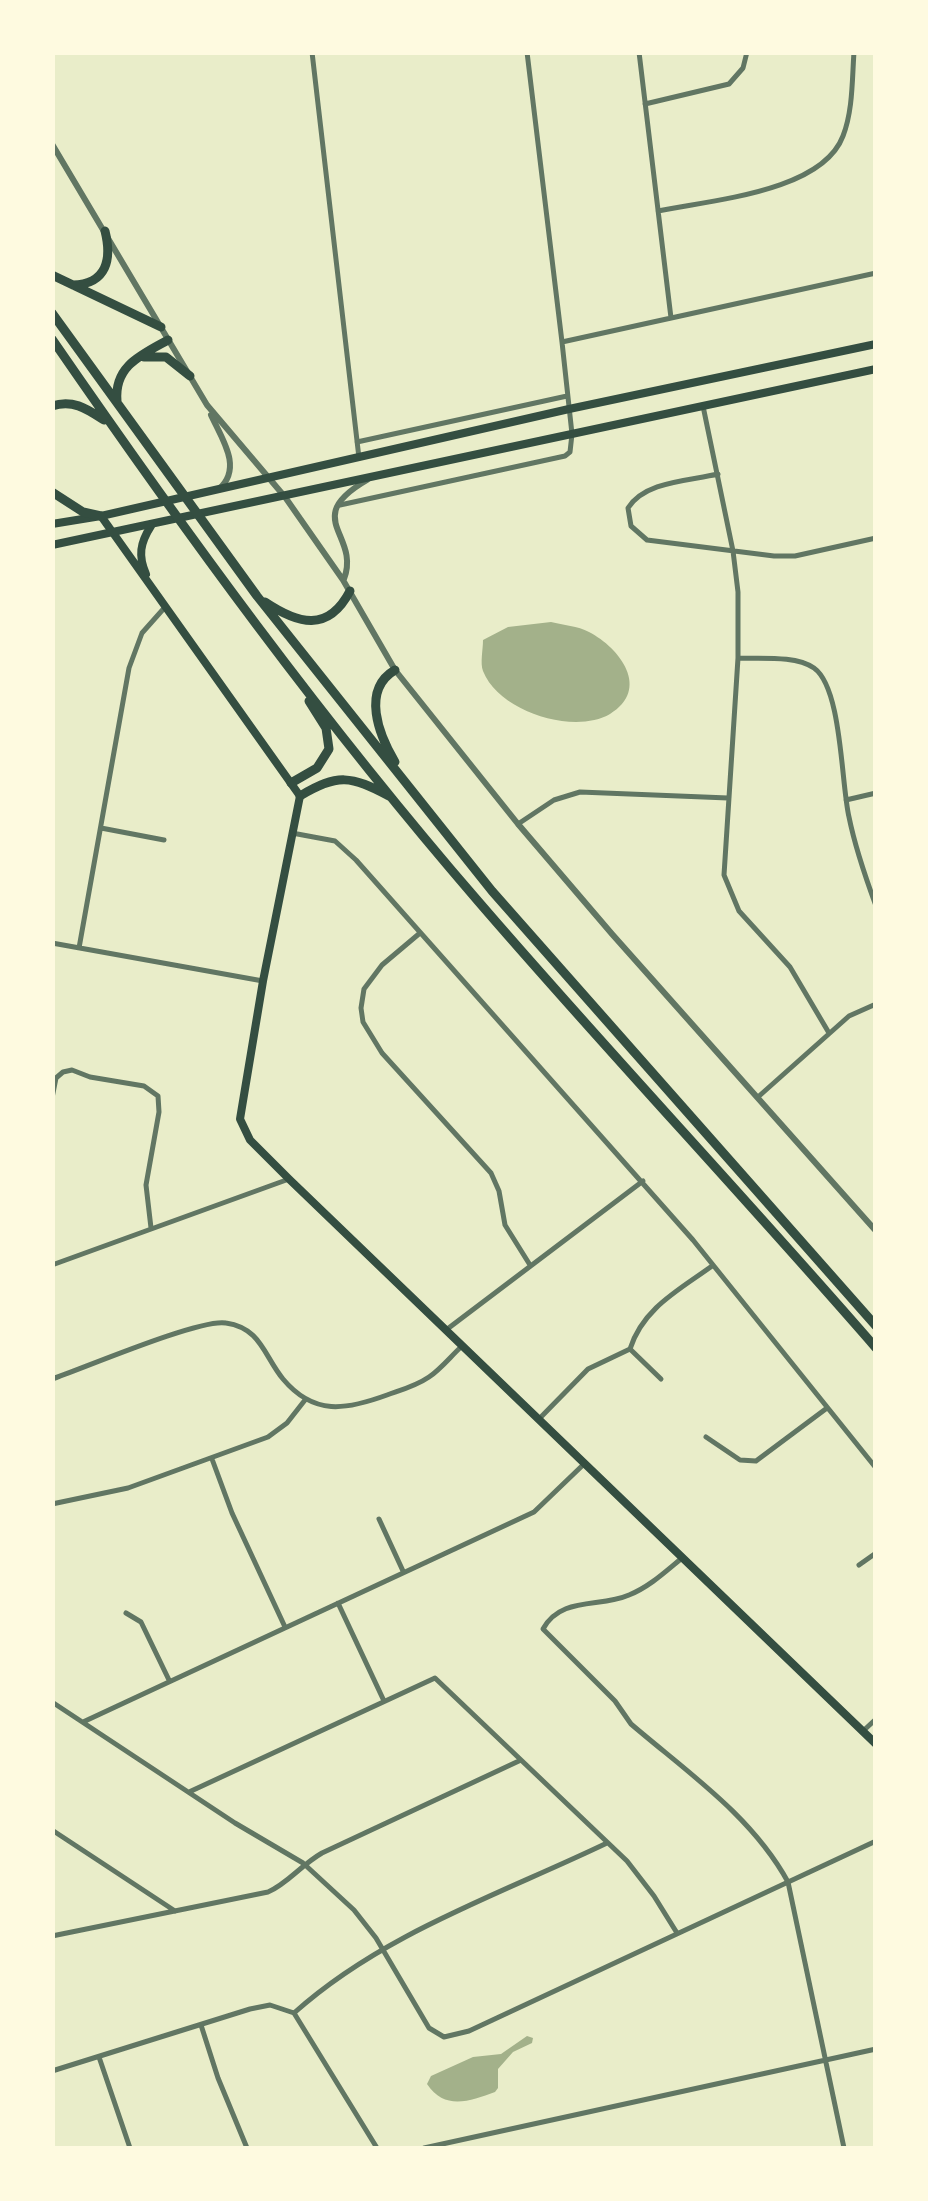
<!DOCTYPE html>
<style>
body{margin:0}
#map{position:relative;width:928px;height:2201px;overflow:hidden;background:#e9edc9;font-family:"Noto Sans",sans-serif}
canvas{display:block}
.frame{position:absolute;inset:0;border:55px solid #fefae0;pointer-events:none}
</style>
<div id="map">
<canvas width="928" height="2201"></canvas>
<div class="frame"></div>
</div>
<script>
const ctx = document.querySelector('canvas').getContext('2d');
ctx.lineJoin = 'round';
function fillPath(path, color) { ctx.fillStyle = color; ctx.fill(path, 'evenodd'); }
function strokePath(path, color, width, dash) { ctx.strokeStyle = color; ctx.lineWidth = width; ctx.lineCap = dash ? 'butt' : 'round'; ctx.setLineDash(dash || []); ctx.stroke(path); }
fillPath(new Path2D(`
 M551 622C563 625 578 626 589 632 620 648 651 689 610 714 574 735 499 712 483 671 480 663 483 650 483 640L508 627Z
 M527 2036 533 2038 532 2043 513 2052 498 2069V2088L495 2092C470 2101 445 2111 427 2084L431 2076 473 2057 501 2054Z`), '#a3b18a');
strokePath(new Path2D(`
 M312 52 359 458
 M639 52 671 318
 M645 104 729 84 743 68 747 52
 M658 211C711 200 822 192 843 136 853 110 852 80 854 52
 M562 342 876 273
 M703 406 733 551 738 592V658L724 875 739 911 790 967 829 1033
 M357 442 567 396
 M718 474C689 481 645 481 628 508L631 526 647 540 774 556H795L876 538
 M340 505 565 456 570 452 572 434 562 342 527 52
 M738 658C760 659 795 655 814 668 842 688 841 783 849 817 855 847 865 876 876 906
 M846 800 876 793
 M518 824 554 800 580 792 728 798
 M101 828 164 840
 M292 833 335 841 356 860 693 1240 876 1468
 M420 933 382 965 364 989 361 1008 363 1022 382 1053 491 1173 499 1191 505 1225 530 1265
 M52 943 263 981
 M79 948 129 668 142 633 166 606
 M758 1097 849 1016 876 1004
 M52 1098 56 1078 63 1072 72 1070 90 1077 144 1086 158 1096 159 1112 146 1185 151 1228
 M52 1265 289 1179
 M446 1330 643 1181
 M630 1349 661 1379
 M52 1379C84 1368 201 1318 226 1323 261 1328 264 1356 283 1379 314 1416 346 1410 387 1395 401 1390 416 1386 429 1377 441 1369 451 1356 462 1346
 M539 1419 588 1369 630 1349C643 1308 679 1290 712 1266
 M706 1437 740 1460 756 1461 827 1408
 M212 1459 232 1513 285 1627
 M52 1504 128 1488 268 1437 287 1423 305 1400
 M379 1519 403 1571
 M682 1558C665 1572 649 1587 629 1595 600 1608 561 1596 543 1629L615 1701 631 1724C687 1772 752 1816 788 1882L844 2148
 M859 1565 876 1553
 M338 1603 384 1701
 M126 1613 141 1622 169 1680
 M52 1702 235 1823 303 1863 354 1910 376 1938 429 2028 444 2037 469 2031 876 1841
 M83 1722 534 1512 584 1464
 M862 1732 876 1719
 M189 1792 435 1678 627 1861 654 1896 677 1933
 M52 1830 175 1911
 M52 1936 268 1892C287 1884 301 1865 322 1853L521 1760
 M294 2013 377 2148
 M201 2025 218 2078 247 2148
 M99 2057 130 2148
 M52 2071 250 2009 270 2005 294 2013C383 1933 501 1894 607 1843
 M424 2148 876 2049`), '#617663', 5);
strokePath(new Path2D(`
 M52 144 207 405 285 497 343 580 395 670 518 824 612 934 876 1231
 M211 415C222 439 243 468 219 489
 M344 579C361 534 300 519 367 480`), '#617663', 6);
strokePath(new Path2D(`
 M101 516 300 796 263 981 240 1119 250 1140 289 1179 876 1744
 M146 574C138 556 140 543 151 526`), '#344e41', 8);
strokePath(new Path2D(`
 M52 524 101 516 569 409 876 344
 M52 545 876 369`), '#344e41', 8);
strokePath(new Path2D(`
 M52 275 161 327
 M73 285C107 284 112 259 105 231
 M52 313 257 596 492 891 876 1326
 M52 339C185 532 324 723 478 901 608 1052 745 1197 876 1348
 M144 357H166L190 376
 M117 401C114 366 141 355 168 340
 M52 406C73 399 87 409 104 420
 M52 492 83 512 101 516
 M265 602C298 624 328 633 350 591
 M395 762C379 735 361 690 395 670
 M291 783 317 768 329 749 326 728 309 701
 M300 796C338 773 351 776 389 796`), '#344e41', 9);
</script>
